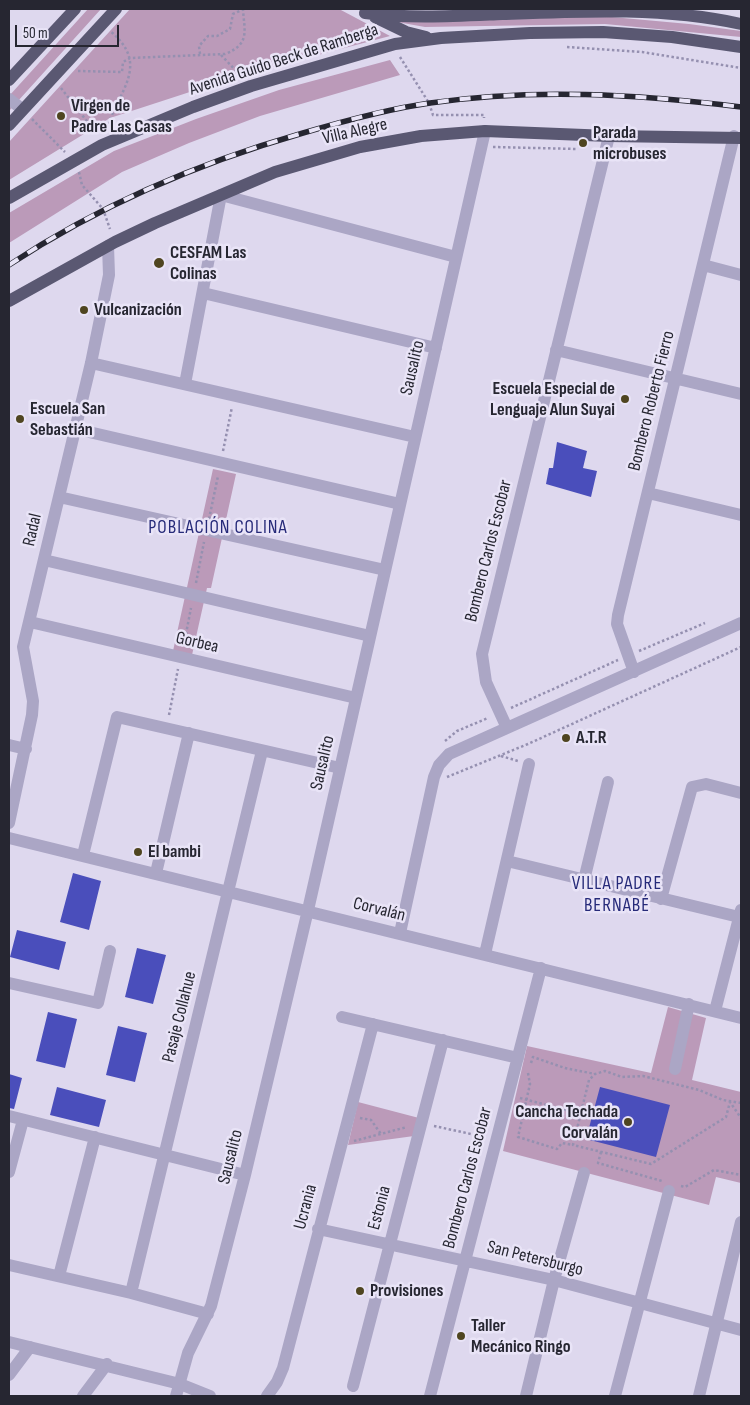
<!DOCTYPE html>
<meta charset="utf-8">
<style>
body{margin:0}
#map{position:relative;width:750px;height:1405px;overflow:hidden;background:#ded8ee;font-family:"Sofia Sans Condensed",sans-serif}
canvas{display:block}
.frame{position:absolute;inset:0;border:10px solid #262631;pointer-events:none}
.scale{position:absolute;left:15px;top:25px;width:104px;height:22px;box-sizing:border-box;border:2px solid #262631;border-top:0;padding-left:6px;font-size:15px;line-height:18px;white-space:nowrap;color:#262631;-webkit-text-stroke:4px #e9e4f7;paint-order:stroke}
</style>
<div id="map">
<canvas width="750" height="1405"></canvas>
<div class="frame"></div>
<div class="scale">50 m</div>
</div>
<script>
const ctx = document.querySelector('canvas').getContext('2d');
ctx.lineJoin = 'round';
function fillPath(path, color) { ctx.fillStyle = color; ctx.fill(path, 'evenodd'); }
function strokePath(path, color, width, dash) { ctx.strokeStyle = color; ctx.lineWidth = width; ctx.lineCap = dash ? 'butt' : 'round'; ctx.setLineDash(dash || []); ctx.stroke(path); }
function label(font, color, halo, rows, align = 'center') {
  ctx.font = font + ' "Sofia Sans Condensed",sans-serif'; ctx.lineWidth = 5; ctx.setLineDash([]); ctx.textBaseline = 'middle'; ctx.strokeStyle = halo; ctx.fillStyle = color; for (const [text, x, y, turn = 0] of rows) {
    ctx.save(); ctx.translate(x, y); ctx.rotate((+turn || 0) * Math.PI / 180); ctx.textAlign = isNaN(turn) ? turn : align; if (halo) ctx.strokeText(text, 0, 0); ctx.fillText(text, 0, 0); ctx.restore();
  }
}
fillPath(new Path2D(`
 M88 9H101L9 111V96Z
 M130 9H339L390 36 242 75 110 118 9 180V142Z
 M612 17 689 24 741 31V37L605 24 425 27 397 22 395 18Z
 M390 60 400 75 260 116 189 143 122 172 9 243V213L114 151 196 119 279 90Z
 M213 469 236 474 211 588H207L192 655 173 651Z
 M668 1007 706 1018 692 1080 741 1092V1183L716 1177 709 1205 503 1151 527 1046 651 1073Z
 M358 1102 419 1118 414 1136 348 1145Z`), '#bb9ab9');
fillPath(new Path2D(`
 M557 442 587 451 583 468 597 471 591 497 546 484 549 468H553Z
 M73 873 101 881 89 930 60 922Z
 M17 930 66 942 59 970 10 957Z
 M137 948 166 955 153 1004 125 997Z
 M48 1012 77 1019 65 1068 36 1061Z
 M118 1026 147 1033 135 1082 106 1075Z
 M9 1074 22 1078 14 1109 9 1108Z
 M57 1087 106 1100 99 1127 50 1115Z
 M600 1087 670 1105 656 1157 586 1139Z`), '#4a4ebb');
strokePath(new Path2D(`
 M567 47 642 52 741 68
 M200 54 199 46 208 36H217L230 29 233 14 242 10
 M221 55 241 76
 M400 57 429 103 433 115H484V118
 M78 71 122 72 123 62 130 58 225 54C251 44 244 30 243 9
 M61 88 96 133
 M32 119 65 152
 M107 129C117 92 152 65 110 31
 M493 147 578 149
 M79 172 82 185 103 209 110 229
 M223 451 232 407
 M209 519 218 476
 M196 583 204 542
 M184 644 191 608
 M639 651 705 623
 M511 708 618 660
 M169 715 178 669
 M445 741 457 731 488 718
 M501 756 518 761
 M447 777 528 744 741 647
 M531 1063 533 1057 565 1068 595 1074
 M528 1073 530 1084 518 1137 557 1149 562 1143 573 1145
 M520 1098 581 1114
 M741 1103 723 1100 699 1090 643 1076 622 1077 605 1071 595 1074 589 1080 573 1145 651 1164 726 1117 730 1102 741 1118
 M360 1118 371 1120 381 1134
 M434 1126 485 1137
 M354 1141 407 1127
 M601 1152 598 1163 662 1181
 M681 1186 685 1187 714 1170 741 1175`), '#9590b0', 2.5, [2.5, 2.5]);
strokePath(new Path2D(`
 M9 99 22 109
 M703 265 741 275
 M203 293 436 348
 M556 350 741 394
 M91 363 415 437
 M185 384 221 195 456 257
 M76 429 400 504
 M648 493 741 515
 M59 497 385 570
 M44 560 370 636
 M30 622 356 698
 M634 672 617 624 618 615 734 136
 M507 728 486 682 482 654 609 136
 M9 745 26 749
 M9 823 32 715 33 701 23 647 91 363 109 275 108 246
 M9 838 741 1018
 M83 855 117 717 340 768
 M507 861 739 917
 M156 873 189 733
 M584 880 608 782
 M661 899 692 787 706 784 741 793
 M400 933 434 777 439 765 449 754 741 623
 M485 954 529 764
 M9 983 98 1003 110 951
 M715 1011 741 910
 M342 1017 518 1058
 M675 1069 689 1004
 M9 1116 245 1175
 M9 1172 23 1120
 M318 1229 554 1280 741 1330
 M9 1265 131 1293 208 1314
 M59 1276 95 1137
 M131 1293 262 751
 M9 1342 180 1384 210 1396
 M9 1375 30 1347
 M353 1386 443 1040
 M83 1396 107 1364
 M176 1396 188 1353 211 1306 245 1175 308 910 485 131
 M267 1396 277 1382 283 1368 373 1024
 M430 1396 541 968
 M526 1396 554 1280 584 1173
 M615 1396 669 1191
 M699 1396 741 1222`), '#aba6c5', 12);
strokePath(new Path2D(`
 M365 13C410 19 457 16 502 14 581 11 663 7 741 24
 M375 17 406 32 426 37
 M9 80 75 9
 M9 125 116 9
 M9 198 102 145 193 107 251 86 395 44 441 38 530 33 603 32 672 37 741 47
 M9 301 115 242 155 223 275 172 360 147 421 136 485 131 609 136 741 138`), '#5a5872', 12);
const rail = new Path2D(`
 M9 265C100 205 198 163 303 133 344 121 387 109 430 103 533 88 638 94 741 107`);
strokePath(rail, '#262631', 5.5);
strokePath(rail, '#e9e4f7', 4, [11]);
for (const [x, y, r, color] of [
 [61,116,5,"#4f4520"],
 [583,143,5,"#4f4520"],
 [159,263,6,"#4f4520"],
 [84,310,5,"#4f4520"],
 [625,399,5,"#4f4520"],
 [20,419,5,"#4f4520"],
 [566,738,5,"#4f4520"],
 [138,852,5,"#4f4520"],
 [628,1122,5,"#4f4520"],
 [360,1291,5,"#4f4520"],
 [461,1336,5,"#4f4520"]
]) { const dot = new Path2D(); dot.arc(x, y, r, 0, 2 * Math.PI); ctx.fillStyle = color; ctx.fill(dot); strokePath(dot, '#e9e4f7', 2); }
label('18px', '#262631', '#e9e4f7', [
 ["Avenida Guido Beck de Ramberga",284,60,-18],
 ["Villa Alegre",355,132,-13],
 ["Sausalito",413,368,-77],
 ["Bombero Roberto Fierro",652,401,-76],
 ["Radal",33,530,-77],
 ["Bombero Carlos Escobar",489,551,-76],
 ["Gorbea",197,643,13],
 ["Sausalito",323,763,-77],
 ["Corvalán",379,910,14],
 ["Pasaje Collahue",180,1017,-76],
 ["Sausalito",231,1157,-76],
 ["Bombero Carlos Escobar",468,1178,-75],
 ["Ucrania",306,1207,-75],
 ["Estonia",380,1208,-75],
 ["San Petersburgo",535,1259,14]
]);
label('bold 18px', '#262631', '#e9e4f7', [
 ["Virgen de",71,106],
 ["Padre Las Casas",71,127],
 ["Parada",593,133],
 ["microbuses",593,154],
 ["CESFAM Las",170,253],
 ["Colinas",170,274],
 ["Vulcanización",94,310],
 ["Escuela Especial de",615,389,"right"],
 ["Lenguaje Alun Suyai",615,410,"right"],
 ["Escuela San",30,409],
 ["Sebastián",30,430],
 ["A.T.R",576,738],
 ["El bambi",148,852],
 ["Cancha Techada",618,1112,"right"],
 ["Corvalán",618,1133,"right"],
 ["Provisiones",370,1291],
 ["Taller",471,1326],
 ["Mecánico Ringo",471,1347]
], 'left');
ctx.letterSpacing = '1px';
label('19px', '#262a79', '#e9e4f7', [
 ["POBLACIÓN COLINA",218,528],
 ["VILLA PADRE",617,884],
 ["BERNABÉ",617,906]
]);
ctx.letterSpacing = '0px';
</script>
